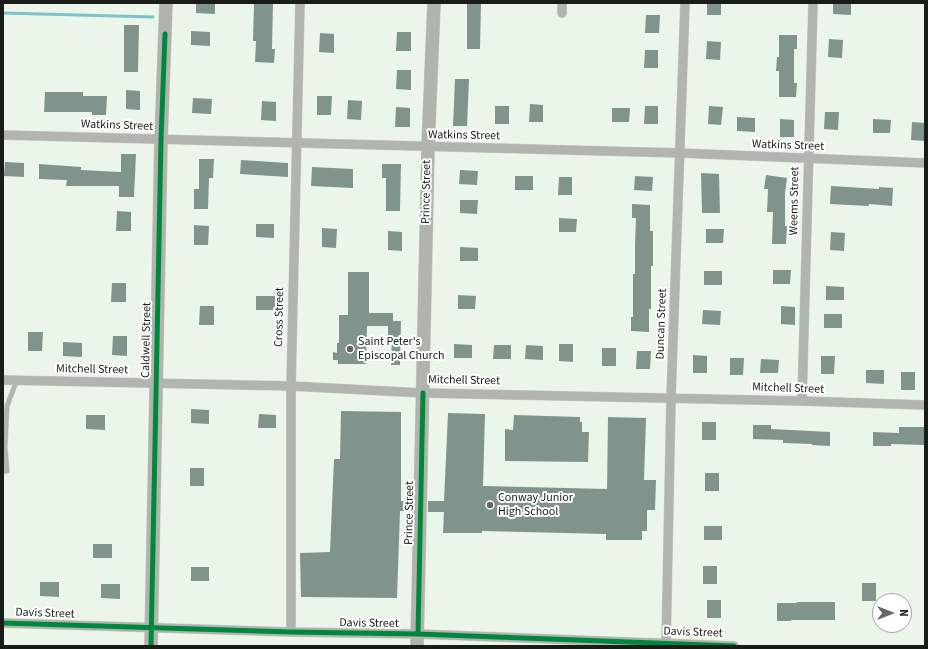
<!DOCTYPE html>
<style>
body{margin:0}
#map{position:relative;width:928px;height:649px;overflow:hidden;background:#ecf5e9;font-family:"Source Sans 3",sans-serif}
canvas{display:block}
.frame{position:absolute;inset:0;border:4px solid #181e17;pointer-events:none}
.north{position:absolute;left:872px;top:593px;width:40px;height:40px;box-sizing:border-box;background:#fff;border:1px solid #a3a5a2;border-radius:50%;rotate:90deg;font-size:11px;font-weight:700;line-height:16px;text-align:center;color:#181e17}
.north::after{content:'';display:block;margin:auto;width:14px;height:18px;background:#626960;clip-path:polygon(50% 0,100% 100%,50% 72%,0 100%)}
</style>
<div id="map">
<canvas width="928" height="649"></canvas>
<div class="frame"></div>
<div class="north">N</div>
</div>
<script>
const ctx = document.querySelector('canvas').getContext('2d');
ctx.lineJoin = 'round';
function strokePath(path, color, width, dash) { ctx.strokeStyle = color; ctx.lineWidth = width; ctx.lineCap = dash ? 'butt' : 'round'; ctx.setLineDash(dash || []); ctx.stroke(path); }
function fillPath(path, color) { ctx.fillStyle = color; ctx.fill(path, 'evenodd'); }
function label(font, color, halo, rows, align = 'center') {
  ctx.font = font + ' "Source Sans 3",sans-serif'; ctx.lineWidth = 4; ctx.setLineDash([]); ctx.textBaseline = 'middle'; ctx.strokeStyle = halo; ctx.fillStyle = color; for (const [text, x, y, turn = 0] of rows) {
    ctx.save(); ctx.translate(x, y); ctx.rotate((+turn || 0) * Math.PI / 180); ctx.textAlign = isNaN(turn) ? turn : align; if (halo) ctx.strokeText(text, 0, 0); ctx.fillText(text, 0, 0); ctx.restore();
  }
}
strokePath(new Path2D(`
 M3 13 153 17`), '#7ac4ca', 3);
fillPath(new Path2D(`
 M196 3H215V14L196 13Z
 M254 3H273L272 49H275L274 63 255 62 256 41H253Z
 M467 3H481L480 49H467Z
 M707 3H721V15H707Z
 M833 3H851V15L833 14Z
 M646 15H660L659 33H645Z
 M124 25H139L138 72H124Z
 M191 31 210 32V46L191 45Z
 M397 32H411V51H396Z
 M320 33 334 34V53L319 52Z
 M779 35H797V49H794V83H797L796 97H779V71H776L777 57H779Z
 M829 39 843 40 842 58 828 57Z
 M707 41 721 42 720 60 706 59Z
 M645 50H658V68H644Z
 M397 70H411V90L396 89Z
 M455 79H469L467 126H453Z
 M126 90 140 91V110L126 109Z
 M45 92H83V96H107L106 115H92V112H44Z
 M317 96H332L331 115H317Z
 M193 98 212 99 211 114 192 113Z
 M348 100 362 101 361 120 347 119Z
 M262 101 276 102V121L261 120Z
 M530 104 543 105V122H529Z
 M495 106H509V124H495Z
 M645 106H658V124H644Z
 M709 106 723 107 721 125 708 124Z
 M396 107 410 108V127H395Z
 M612 108H630L629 122H612Z
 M825 112H839L838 130 824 129Z
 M737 117 755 118V132L737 131Z
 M780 119 794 120V137H780Z
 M873 119 891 120 890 133H873Z
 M912 122 925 123V141L911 140Z
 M121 154H136L134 197H119V186H66L67 180 39 179V164L81 167V170L121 172Z
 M199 159H214L213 178H209L208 209H194V189H199Z
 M241 160 288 163V177L240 174Z
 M5 162 24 163V177L4 176Z
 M382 164H401L400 211H386V178H382Z
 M312 167 353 169V188L311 186Z
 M460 170 478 171 477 185 459 184Z
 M701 173 719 174 720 213H702Z
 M766 175 787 178 785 193V226H787L786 244H772L773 212H767L768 189H764Z
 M515 176H533V190H515Z
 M635 176 653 177 652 191 634 190Z
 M559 177H572V195H558Z
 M831 186 879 189V187L893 188 892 206 869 204V206L830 204Z
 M460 200H478L477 214 460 213Z
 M632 204 650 205V231H653V266H651V309H649V332L631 331V317H633V274H635V244L636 218H632Z
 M117 211 131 212V231H116Z
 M559 218 577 219 576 232H559Z
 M256 224H274V238L256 237Z
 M194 225 209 226 208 245H194Z
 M322 228 337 229 336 248 322 247Z
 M706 229H724L723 243H706Z
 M388 231 402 232V251L388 250Z
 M831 232 845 233 844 251 830 250Z
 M460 247 478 248V261H460Z
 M773 270H791L790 284H773Z
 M704 271H722V285H704Z
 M348 272H369V313H393V321H401L400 365H391L392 336H388V326H367L366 364H338V360H333V352L337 353V343H339V315H348Z
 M112 283H126V302H111Z
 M826 286 844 287V300H826Z
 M458 295 476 296 475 309H458Z
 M256 296H275V310H256Z
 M200 306H214V325H199Z
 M781 306 795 307V325L781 324Z
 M703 310 721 311 720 325 702 324Z
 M824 314H842V328H824Z
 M28 332H43L42 351H28Z
 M113 336H127V356L112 355Z
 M63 342 82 343V357L63 356Z
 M454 344 472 345V358H454Z
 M559 344H573V362L559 361Z
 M494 345H511V359H493Z
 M526 345 543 346V360L525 359Z
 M602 348H616V366H602Z
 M637 351H651L650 369H636Z
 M693 355 707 356V373H693Z
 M821 356H835L834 374H821Z
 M730 358H744L743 375H730Z
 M761 359 779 360 778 373H760Z
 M866 370H884V384L866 383Z
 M901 372H915V390H901Z
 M191 409 209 410V424L191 423Z
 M341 411 401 412V501H412V511H400L397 598 301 597 300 553 330 552 334 459H340Z
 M448 413 485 414 483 486 607 489 608 417 646 418 644 480H656L655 510H647V531H642V540H606V534L482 531V533H443L444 512H428V501H444Z
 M259 414 276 415V428H258Z
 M86 415H105V430L86 429Z
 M514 415 580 417V422H582V432H589L588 462 505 461V429L513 430Z
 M702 422H716V440H702Z
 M753 425H771V429L830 432V446L812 445V444L783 443V440L753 439Z
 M899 427H925V445L891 444V446H873V432L899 433Z
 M190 468H204V486H190Z
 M705 473H719V491H705Z
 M704 526H722V540H704Z
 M93 544H112V558H93Z
 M703 566H717V584H703Z
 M191 567H209V581H191Z
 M40 582H59V597L40 596Z
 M862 583H876V601H862Z
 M101 584H120V599L101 598Z
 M707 600H721V618H707Z
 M797 602H835V620H791V621H777V603H797Z`), '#81948c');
const lane = new Path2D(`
 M3 471H7L5 447 7 406 17 380`);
const street = new Path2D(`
 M562 13V3
 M3 135 680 153 925 163
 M3 380 291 386 423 393 802 401 925 405
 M802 401 813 3
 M3 623 291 632 418 634 734 646
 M291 632V386L300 3
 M666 646 671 398 685 3`);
const secondary = new Path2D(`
 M151 646 161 140 166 3
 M417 646 428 147 434 3`);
strokePath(lane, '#cbd2c8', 5.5);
strokePath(street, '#cbd2c8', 10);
strokePath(secondary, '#cbd2c8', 14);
strokePath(lane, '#b2b4af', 4.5);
strokePath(street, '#b2b4af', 9);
strokePath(secondary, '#b0b4ad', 13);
strokePath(new Path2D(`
 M3 623 291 632 418 634 734 646
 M418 634 423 393
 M151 646 161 140 165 34`), '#00873e', 5);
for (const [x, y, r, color] of [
 [350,349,4,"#626960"],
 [490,505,4,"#626960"]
]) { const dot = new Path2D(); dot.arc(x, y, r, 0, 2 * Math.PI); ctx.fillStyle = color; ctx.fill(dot); strokePath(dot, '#fff', 1.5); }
label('12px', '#181e17', '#fff', [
 ["Watkins Street",117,126,2],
 ["Watkins Street",464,136,1],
 ["Watkins Street",788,146,2],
 ["Prince Street",427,192,-89],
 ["Weems Street",795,201,-89],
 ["Cross Street",280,317,-89],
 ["Duncan Street",662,324,-88],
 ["Caldwell Street",147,340,-89],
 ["Mitchell Street",92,370,1],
 ["Mitchell Street",464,381,1],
 ["Mitchell Street",788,389,2],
 ["Prince Street",410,513,-89],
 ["Davis Street",45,614,2],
 ["Davis Street",369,624,1],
 ["Davis Street",693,633,2]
]);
label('12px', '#181e17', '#fff', [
 ["Saint Peter's",358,342],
 ["Episcopal Church",358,356],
 ["Conway Junior",498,498],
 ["High School",498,512]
], 'left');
</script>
